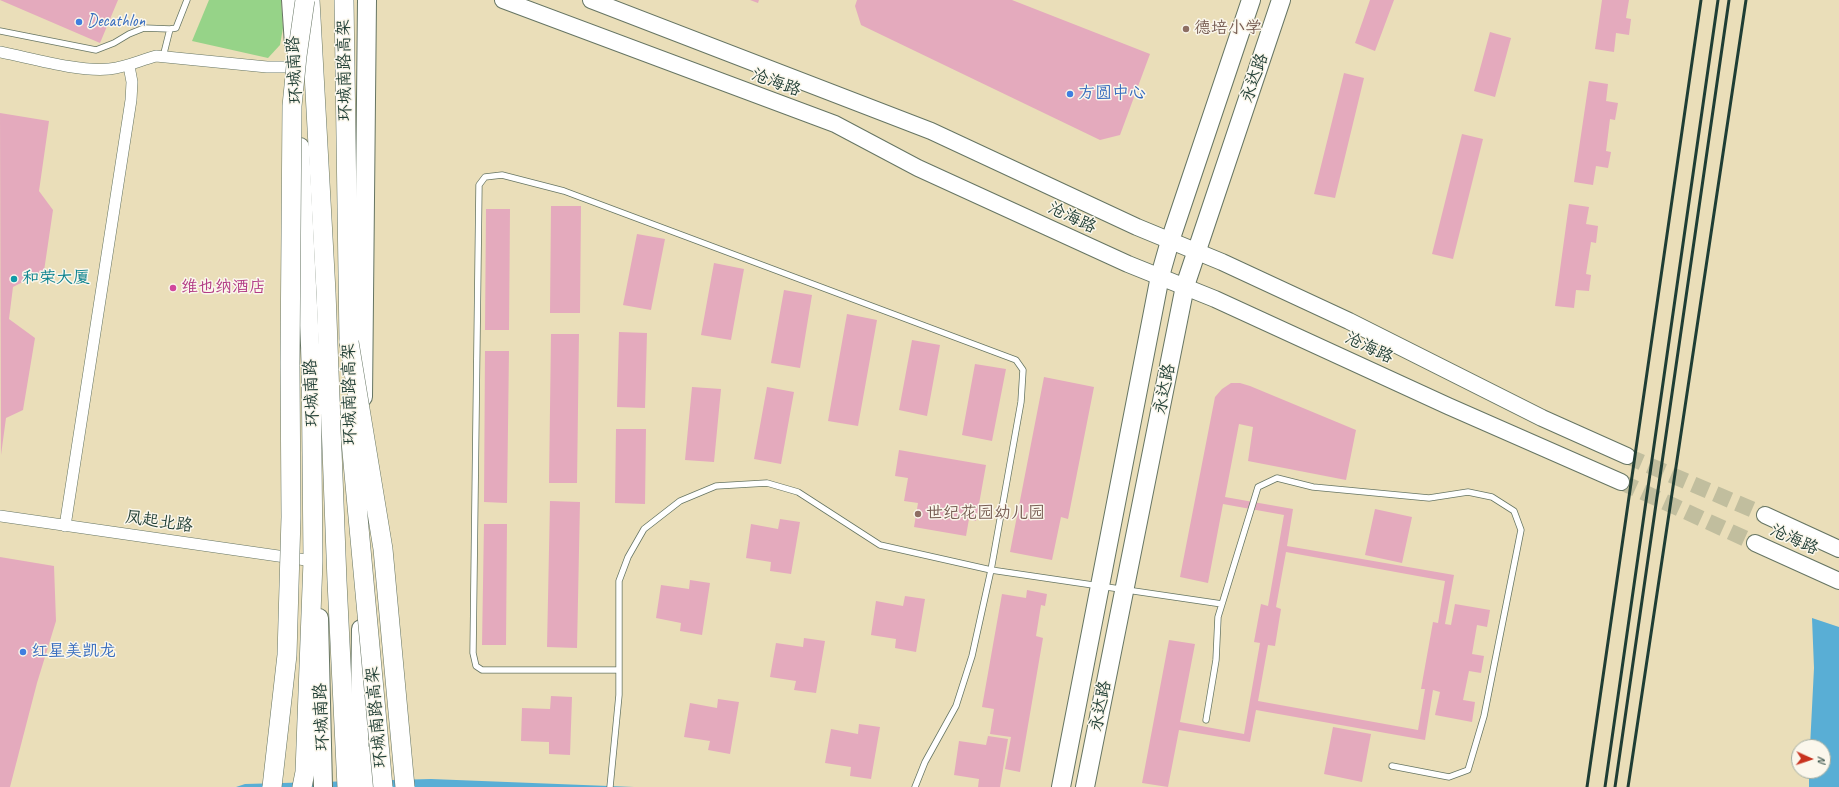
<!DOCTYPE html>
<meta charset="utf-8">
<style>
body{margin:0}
#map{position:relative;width:1839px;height:787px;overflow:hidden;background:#eadeb9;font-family:Caveat,sans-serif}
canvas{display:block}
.north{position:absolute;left:1791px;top:739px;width:40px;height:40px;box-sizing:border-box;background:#fbf7ec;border:1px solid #a3ada2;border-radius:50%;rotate:93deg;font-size:11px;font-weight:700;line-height:16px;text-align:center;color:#1f3d34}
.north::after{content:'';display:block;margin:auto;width:14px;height:18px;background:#c8321e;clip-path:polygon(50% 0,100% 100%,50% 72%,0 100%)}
</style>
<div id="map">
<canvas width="1839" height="787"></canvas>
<div class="north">N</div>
</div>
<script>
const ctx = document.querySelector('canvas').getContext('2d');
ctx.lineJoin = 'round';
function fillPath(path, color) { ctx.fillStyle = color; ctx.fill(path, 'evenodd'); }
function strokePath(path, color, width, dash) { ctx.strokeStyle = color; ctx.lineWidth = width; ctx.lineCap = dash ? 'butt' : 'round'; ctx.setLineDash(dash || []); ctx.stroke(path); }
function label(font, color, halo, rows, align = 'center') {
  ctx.font = font + ' Caveat,"LXGW WenKai TC",sans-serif'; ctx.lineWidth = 3; ctx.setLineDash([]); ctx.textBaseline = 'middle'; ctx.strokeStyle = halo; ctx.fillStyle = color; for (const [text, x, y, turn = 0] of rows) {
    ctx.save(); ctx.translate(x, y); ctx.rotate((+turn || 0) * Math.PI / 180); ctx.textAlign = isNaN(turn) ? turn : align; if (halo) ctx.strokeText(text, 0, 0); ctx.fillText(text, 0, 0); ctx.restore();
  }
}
fillPath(new Path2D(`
 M209 0H281L283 28 280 45 268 58 192 41Z`), '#96d388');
fillPath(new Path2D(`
 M1812 618 1839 627V787H1809V771H1823V747H1810L1814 668Z
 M431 779 634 787H236L245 784Z`), '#59aed5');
fillPath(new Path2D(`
 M0 0H118L100 43Z
 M750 0H759L758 3Z
 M857 0H1012L1150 54 1120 135 1100 140 861 25 855 6Z
 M1370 0H1394L1375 51 1355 43Z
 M1602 0H1629L1626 18 1631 19 1629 35 1616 33 1614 52 1595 49Z
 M1490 32 1511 38 1495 97 1474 91Z
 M1344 73 1364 78 1335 198 1314 194Z
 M1589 81 1608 84 1606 101 1618 103 1615 120 1610 119 1606 151 1611 152 1608 168 1596 166 1593 185 1574 182Z
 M0 113 49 121 39 191 53 210 44 271 13 287 9 319 35 338 23 410 6 418 1 455Z
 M1462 134 1483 139 1453 259 1432 254Z
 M1569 204 1589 207 1586 224 1598 226 1596 243 1591 242 1586 274 1591 275 1589 291 1576 290 1574 308 1555 306Z
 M551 206H581L580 313H550Z
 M486 209H510L509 330H485Z
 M637 234 665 239 651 310 623 305Z
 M714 263 744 269 731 340 701 335Z
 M784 290 812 295 800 368 771 363Z
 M847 314 877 320 858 426 828 421Z
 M619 332 647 333 645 408 617 407Z
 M551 334H579L577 483H549Z
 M912 340 940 345 927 416 899 410Z
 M485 351H509L507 503 484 502Z
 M975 364 1006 369 992 441 962 435Z
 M1044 377 1094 387 1068 519 1061 517 1052 560 1010 552Z
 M1231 383H1240L1250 386 1356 430 1346 480 1248 461 1253 427 1239 424 1225 497 1293 509 1287 546 1454 575 1445 624 1451 625 1455 604 1490 610 1487 627 1477 625 1472 654 1484 656 1481 673 1469 671 1463 700 1475 702 1472 722 1435 715 1440 692 1433 690 1425 740 1256 710 1250 742 1179 730 1168 787 1142 783 1169 640 1195 644 1180 722 1244 734 1260 643 1254 642 1261 604 1268 606 1284 515 1223 504 1208 583 1180 577 1215 397 1222 389ZM1286 552 1445 581 1438 623 1433 622 1421 689H1425L1418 730 1258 701 1268 645 1275 646 1281 609 1276 607Z
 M692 387 721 389 714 462 685 460Z
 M767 387 794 392 781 464 754 459Z
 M616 429H646L645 504 615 503Z
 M899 450 986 465 976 521 969 519 966 536 914 527 918 503 904 501 908 478 895 476Z
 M550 501 580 502 577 648 547 647Z
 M1375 509 1412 517 1402 563 1365 555Z
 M780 519 800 522 791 574 770 571 771 562 746 558 751 524 778 529Z
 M484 524H507L506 645H482Z
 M0 557 54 566 56 621 37 683 10 787H0Z
 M690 580 710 583 702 635 680 631 681 623 656 618 661 585 689 589Z
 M1027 590 1047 594 1045 606 1041 605 1036 636 1043 638 1020 772 1005 769 1011 737 990 734 994 709 982 707 1002 594 1026 598Z
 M905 596 925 599 916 652 895 648 896 639 871 635 876 601 903 606Z
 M804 638 825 641 816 693 794 690 796 681 770 677 776 643 803 647Z
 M551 696 572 697 570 755 549 754V742L521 741 522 708 550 709Z
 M718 699 739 702 730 754 708 750 710 741 684 737 690 703 717 708Z
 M859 724 880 727 871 779 850 776 851 767 825 763 831 729 858 734Z
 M1333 727 1371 734 1362 782 1324 774Z
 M988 736 1008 739 1000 787H978L979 779 954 775 959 741 986 745Z`), '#e4aabd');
strokePath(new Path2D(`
 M1627 456 1765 515
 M1621 482 1755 543`), '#c1be9e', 16, [16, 8]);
const service = new Path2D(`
 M0 31 96 50 114 43 129 34 144 28 170 29 176 28 187 0
 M163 57 170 29
 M619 670H482L476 666 473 653 479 185 485 177 502 175 564 191 1016 360 1023 370 1021 402 991 570 972 656 956 706 925 762 915 787
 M1206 720 1216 660 1218 617 1258 487 1277 478 1313 487 1429 498 1468 492 1492 497 1514 511 1521 530 1484 716 1468 770 1449 777 1392 766
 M610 787 619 695V581L628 557 644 529 680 501 716 486 767 483 798 492 880 545 991 570 1222 604`);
const minor = new Path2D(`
 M0 52C31 58 78 72 109 69 127 67 138 61 156 56L267 67H295
 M0 516 313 561
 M65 526 131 100 132 82 129 66`);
const secondary = new Path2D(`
 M503 0 835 124 918 168 1128 264 1215 299 1448 406 1621 482
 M591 0 931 131 1137 227 1222 262 1349 321 1542 418 1627 456
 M1765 515 1839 549
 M1755 543 1839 581`);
const primary = new Path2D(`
 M291 0 294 45
 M300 147 311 365
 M363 397 367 0
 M319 618 323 787
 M372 755V787
 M359 787 361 629
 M1061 787 1160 276 1170 241 1251 0
 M1085 787 1185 286 1281 0`);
const trunk = new Path2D(`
 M310 0 326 292 337 581 347 787
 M344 0 349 342
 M302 787 305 772 313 561 311 350`);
strokePath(service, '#667563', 7);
strokePath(minor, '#667563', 12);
strokePath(secondary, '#667563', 18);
strokePath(primary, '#667563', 20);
strokePath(trunk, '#667563', 20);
strokePath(service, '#fff', 5.5);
strokePath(minor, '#fff', 11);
strokePath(secondary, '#fff', 16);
strokePath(primary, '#fff', 18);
strokePath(trunk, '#fff', 19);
strokePath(new Path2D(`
 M1587 787 1701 0
 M1605 787 1718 0
 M1615 787 1729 0
 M1628 787 1746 0`), '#1f3d34', 3);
const trunkBridge = new Path2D(`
 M349 342 383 549 405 787
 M350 410 351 441 383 787
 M272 787 287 655 291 517 290 363 292 106 297 56 305 0`);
strokePath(trunkBridge, '#667563', 20, []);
strokePath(trunkBridge, '#fff', 19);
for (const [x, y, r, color] of [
 [79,22,4,"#3f7fe0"],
 [1186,29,4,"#8d6e63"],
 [1070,94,4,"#3f7fe0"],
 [14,279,4,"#0f9aa8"],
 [173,288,4,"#d1479c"],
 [918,514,4,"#8d6e63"],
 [23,652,4,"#3f7fe0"]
]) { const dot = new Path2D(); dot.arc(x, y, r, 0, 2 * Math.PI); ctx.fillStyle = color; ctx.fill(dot); strokePath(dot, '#fbf7ec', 1.5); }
label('17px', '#366cbe', '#fbf7ec', [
 ["Decathlon",87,22],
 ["方圆中心",1078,94],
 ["红星美凯龙",31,652]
], 'left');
label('17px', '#785e54', '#fbf7ec', [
 ["德培小学",1194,29],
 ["世纪花园幼儿园",926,514]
], 'left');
label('17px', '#1f3d34', '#fbf7ec', [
 ["环城南路",295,70,-93],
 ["环城南路高架",345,70,-91],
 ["永达路",1255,78,-71],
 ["沧海路",776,83,20],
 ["沧海路",1072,218,25],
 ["沧海路",1369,348,25],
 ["永达路",1165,389,-79],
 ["环城南路",312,393,-92],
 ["环城南路高架",350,394,-91],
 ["凤起北路",159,522,8],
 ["沧海路",1794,540,24],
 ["永达路",1101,706,-79],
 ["环城南路",322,717,-92],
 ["环城南路高架",377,717,-95]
]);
label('17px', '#0d838f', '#fbf7ec', [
 ["和荣大厦",22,279]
], 'left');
label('17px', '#b23c85', '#fbf7ec', [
 ["维也纳酒店",181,288]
], 'left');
</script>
